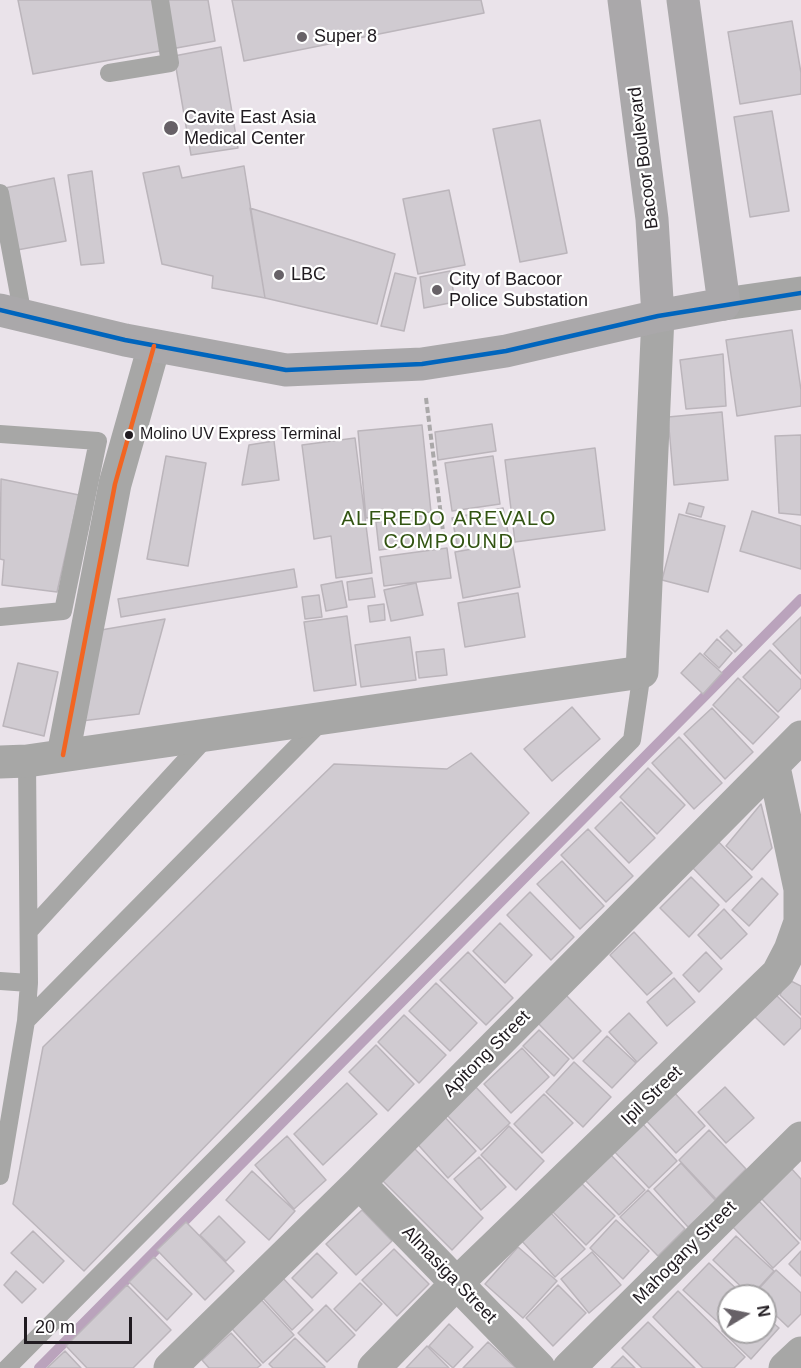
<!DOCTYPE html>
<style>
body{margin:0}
#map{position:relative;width:801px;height:1368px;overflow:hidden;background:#eae3ea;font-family:Arial,sans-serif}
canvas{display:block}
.north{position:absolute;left:717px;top:1284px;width:60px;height:60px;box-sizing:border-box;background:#fff;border:2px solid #a6a4a6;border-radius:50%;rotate:80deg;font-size:16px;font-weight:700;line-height:24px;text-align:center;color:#201b20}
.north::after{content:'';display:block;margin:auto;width:21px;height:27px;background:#676167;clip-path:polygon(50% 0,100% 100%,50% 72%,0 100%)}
.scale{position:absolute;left:24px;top:1317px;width:108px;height:27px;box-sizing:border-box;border:3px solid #201b20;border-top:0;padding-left:8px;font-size:18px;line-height:21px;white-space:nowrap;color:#201b20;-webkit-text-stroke:4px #fff;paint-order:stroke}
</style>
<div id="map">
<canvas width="801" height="1368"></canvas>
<div class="north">N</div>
<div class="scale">20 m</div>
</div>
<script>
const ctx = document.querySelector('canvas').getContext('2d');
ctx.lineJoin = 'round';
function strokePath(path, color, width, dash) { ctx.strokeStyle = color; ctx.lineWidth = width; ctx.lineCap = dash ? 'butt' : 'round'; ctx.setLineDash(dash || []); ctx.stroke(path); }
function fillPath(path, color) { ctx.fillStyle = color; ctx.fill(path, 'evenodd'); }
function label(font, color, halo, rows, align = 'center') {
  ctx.font = font + ' Arial,sans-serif'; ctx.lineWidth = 4.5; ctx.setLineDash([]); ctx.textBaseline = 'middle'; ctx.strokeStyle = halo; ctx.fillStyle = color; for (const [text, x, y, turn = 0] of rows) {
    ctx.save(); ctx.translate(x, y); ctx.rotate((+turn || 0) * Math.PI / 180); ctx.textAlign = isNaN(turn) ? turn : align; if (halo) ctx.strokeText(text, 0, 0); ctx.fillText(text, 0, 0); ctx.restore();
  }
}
strokePath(new Path2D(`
 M39 1368 801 599`), '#baa3bc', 10);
const building = new Path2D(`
 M18 0H208L215 41 33 74Z
 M232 0H481L484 13 244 61Z
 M792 21 801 73V94L740 104 728 32Z
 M221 47 238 148 191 155 174 56Z
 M772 111 789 211 750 217 734 117Z
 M540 120 567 253 520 262 493 129Z
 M179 166 182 178 244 166 265 298 212 288 213 276 162 264 143 173Z
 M92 171 104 263 81 265 68 175Z
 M54 178 66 241 17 250 5 188Z
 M449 190 465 265 418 274 403 199Z
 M250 208 395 254 377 324 265 298Z
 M450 271 455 302 424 308 420 277Z
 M395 273 416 278 404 331 381 326Z
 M792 330 801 390V406L737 416 726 340Z
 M723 354 726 406 686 409 680 360Z
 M722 412 728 480 674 485 668 417Z
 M492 424 496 451 438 460 435 432Z
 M422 425 431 512 366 518 358 431Z
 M801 435V515L779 513 775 436Z
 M355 438 372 573 336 578 331 536 314 539 302 445Z
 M274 441 279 480 242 485 249 445Z
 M595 448 605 530 515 542 505 460Z
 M166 456 206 463 188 566 147 559Z
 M493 456 500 504 452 511 445 463Z
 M1 479 79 495 57 592 2 585 4 560 0 559Z
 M689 503 704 507 701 517 686 513Z
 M503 508 509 537 458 548 452 518Z
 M752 511 801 526V569L740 551Z
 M679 514 725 526 708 592 662 580Z
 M428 515 432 543 379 550 376 522Z
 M512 542 520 587 463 598 455 552Z
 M447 548 451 578 384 586 380 557Z
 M294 569 297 587 121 617 118 599Z
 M372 578 375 597 349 600 347 582Z
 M342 581 347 607 326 611 321 585Z
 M416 583 423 615 391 621 384 590Z
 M518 593 525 637 465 647 458 603Z
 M319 595 322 617 305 619 302 597Z
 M384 604 385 620 370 622 368 606Z
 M347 616 356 685 314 691 304 622Z
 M801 617V674L773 644Z
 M165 619 139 714 73 722 95 631Z
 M727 630 742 645 735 652 720 637Z
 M410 637 416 680 361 687 355 645Z
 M717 639 732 653 719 668 704 654Z
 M444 649 447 675 419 678 416 652Z
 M770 650 801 680V688L778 712 743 677Z
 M700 653 722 673 703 694 681 673Z
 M18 663 58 672 44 736 3 726Z
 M738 678 779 717 753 744 713 705Z
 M572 707 600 739 552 781 524 749Z
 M712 708 753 752 725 779 684 734Z
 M679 737 722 783 694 809 652 763Z
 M471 753 529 813 84 1271 13 1204 43 1047 334 764 447 769Z
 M648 768 685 805 657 834 620 797Z
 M621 802 655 838 629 863 595 828Z
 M761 804 772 848 752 870 726 846Z
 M588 829 633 876 606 902 561 855Z
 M716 839 752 877 726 902 690 865Z
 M562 861 604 906 580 929 537 884Z
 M691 877 719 905 689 937 660 908Z
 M762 878 778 894 749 926 732 910Z
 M530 892 574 937 551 960 507 915Z
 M724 909 747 934 721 959 698 935Z
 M500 923 532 955 505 983 473 951Z
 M634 932 672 973 647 995 610 955Z
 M468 952 513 998 486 1025 440 980Z
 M706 952 722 969 699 992 683 975Z
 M674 978 695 1002 667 1026 647 1002Z
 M787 979 801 986V1015L780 995Z
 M436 983 477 1023 450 1051 409 1011Z
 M564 993 601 1031 573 1059 536 1021Z
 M776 995 801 1019V1028L784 1045 755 1017Z
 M629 1013 657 1043 637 1062 609 1032Z
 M404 1015 446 1055 419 1083 378 1042Z
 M539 1030 569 1059 554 1076 523 1046Z
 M607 1036 636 1063 612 1088 583 1061Z
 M376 1045 414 1084 388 1111 349 1072Z
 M522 1048 549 1077 511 1113 484 1084Z
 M574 1062 611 1097 583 1127 546 1092Z
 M471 1082 510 1123 481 1150 442 1110Z
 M347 1083 377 1114 323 1165 294 1134Z
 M725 1087 754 1118 726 1143 698 1112Z
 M671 1089 705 1126 676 1153 642 1116Z
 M544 1094 573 1123 542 1153 514 1124Z
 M442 1114 476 1151 448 1178 413 1139Z
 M640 1121 677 1161 649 1188 611 1148Z
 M509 1126 544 1161 516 1190 481 1155Z
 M709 1130 746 1169 716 1199 679 1160Z
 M287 1136 326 1180 294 1209 255 1165Z
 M409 1143 483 1218 452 1250 377 1175Z
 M608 1152 645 1190 619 1215 582 1177Z
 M479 1157 506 1187 481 1210 454 1179Z
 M681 1163 716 1201 688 1227 654 1189Z
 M790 1167 801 1179V1240L760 1197Z
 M252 1171 295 1211 269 1240 226 1200Z
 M578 1180 615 1216 586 1245 550 1209Z
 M648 1190 685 1229 658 1256 620 1217Z
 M756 1198 799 1243 773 1268 730 1224Z
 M362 1210 392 1241 356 1275 326 1244Z
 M549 1211 585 1249 555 1277 520 1239Z
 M219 1216 245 1242 226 1261 200 1235Z
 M616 1220 649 1251 623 1279 590 1248Z
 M186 1222 234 1271 205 1300 157 1250Z
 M33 1231 64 1261 43 1283 11 1253Z
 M736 1236 774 1271 751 1296 713 1260Z
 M518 1247 557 1281 523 1318 485 1284Z
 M394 1249 429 1284 397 1316 362 1280Z
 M801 1251V1276L789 1264Z
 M592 1252 621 1285 589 1313 561 1279Z
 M317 1253 337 1273 312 1298 292 1278Z
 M154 1257 192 1294 167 1320 129 1282Z
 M709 1263 744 1296H729V1317L721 1325 683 1290Z
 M776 1270 801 1293V1314L788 1327 765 1305V1296H756L754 1294Z
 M16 1271 36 1289 22 1303 4 1285Z
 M280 1275 313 1310 292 1330 260 1295Z
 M360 1283 382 1304 356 1331 334 1309Z
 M127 1285 171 1330 133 1368H87L66 1346Z
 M558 1285 586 1313 553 1346 526 1318Z
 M678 1291 745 1357 734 1368H703L653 1317Z
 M255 1293 294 1335 263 1363 225 1321Z
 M326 1305 355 1335 327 1362 298 1333Z
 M765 1316 779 1328 751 1359 722 1331 729 1323V1332H765Z
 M648 1322 695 1368H642L622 1348Z
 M449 1324 473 1347 453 1368 429 1346Z
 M231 1333 261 1365 257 1368H209L202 1360Z
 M295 1338 325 1367 324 1368H273L269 1364Z
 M488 1342 516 1368H463Z
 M427 1346 449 1368H406Z
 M65 1351 81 1368H47Z
 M623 1356 635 1368H611Z`);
fillPath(building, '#d0cbd1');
strokePath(building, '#bbb5bb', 1.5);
strokePath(new Path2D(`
 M426 398 444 539`), '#aaa8a9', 4, [6, 3]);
strokePath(new Path2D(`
 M109 73 170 63 160 0
 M0 193 23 316
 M0 434 98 441 63 611 0 617
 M29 931 207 737
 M0 981 29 983
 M26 1021 322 721
 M0 1176 26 1021 29 983 27 761
 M7 1368 632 740 642 672`), '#a7a7a6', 18);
strokePath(new Path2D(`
 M63 755 115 484 154 346
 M0 762 27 761 642 672 658 316
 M359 1183 539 1368
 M170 1368 359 1183 801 737
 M374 1368 457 1283 778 973 790 950 800 922V889L774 767
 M569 1368 801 1138
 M785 1368 801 1353`), '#a7a7a6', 33);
strokePath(new Path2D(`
 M724 304 801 293`), '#a6a6a5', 33);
strokePath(new Path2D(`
 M624 0 652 219 658 316
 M0 310 125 340 286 370 422 364 506 351 658 316 724 304 683 0`), '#aaa8aa', 33);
strokePath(new Path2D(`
 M0 310 125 340 286 370 422 364 506 351 658 316 801 293`), '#0065bd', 4.5);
strokePath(new Path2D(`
 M63 755 115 484 154 346`), '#f26522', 4.5);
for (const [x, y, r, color] of [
 [302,37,6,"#676167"],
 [171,128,8,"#676167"],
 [279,275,6,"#676167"],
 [437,290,6,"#676167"],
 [129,435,5,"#201b20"]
]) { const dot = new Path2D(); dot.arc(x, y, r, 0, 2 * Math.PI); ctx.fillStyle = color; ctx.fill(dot); strokePath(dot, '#fff', 2); }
label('16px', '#201b20', '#fff', [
 ["Molino UV Express Terminal",140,435]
], 'left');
label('18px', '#201b20', '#fff', [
 ["Super 8",314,37],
 ["Cavite East Asia",184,118],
 ["Medical Center",184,139],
 ["LBC",291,275],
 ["City of Bacoor",449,280],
 ["Police Substation",449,301]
], 'left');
label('18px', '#201b20', '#fff', [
 ["Bacoor Boulevard",644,158,-97],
 ["Apitong Street",487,1054,-45],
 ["Ipil Street",652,1096,-44],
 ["Mahogany Street",685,1253,-45],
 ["Almasiga Street",449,1275,46]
]);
ctx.letterSpacing = '1.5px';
label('20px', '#325412', '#fff', [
 ["ALFREDO AREVALO",449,519],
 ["COMPOUND",449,542]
]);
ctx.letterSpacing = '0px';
</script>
